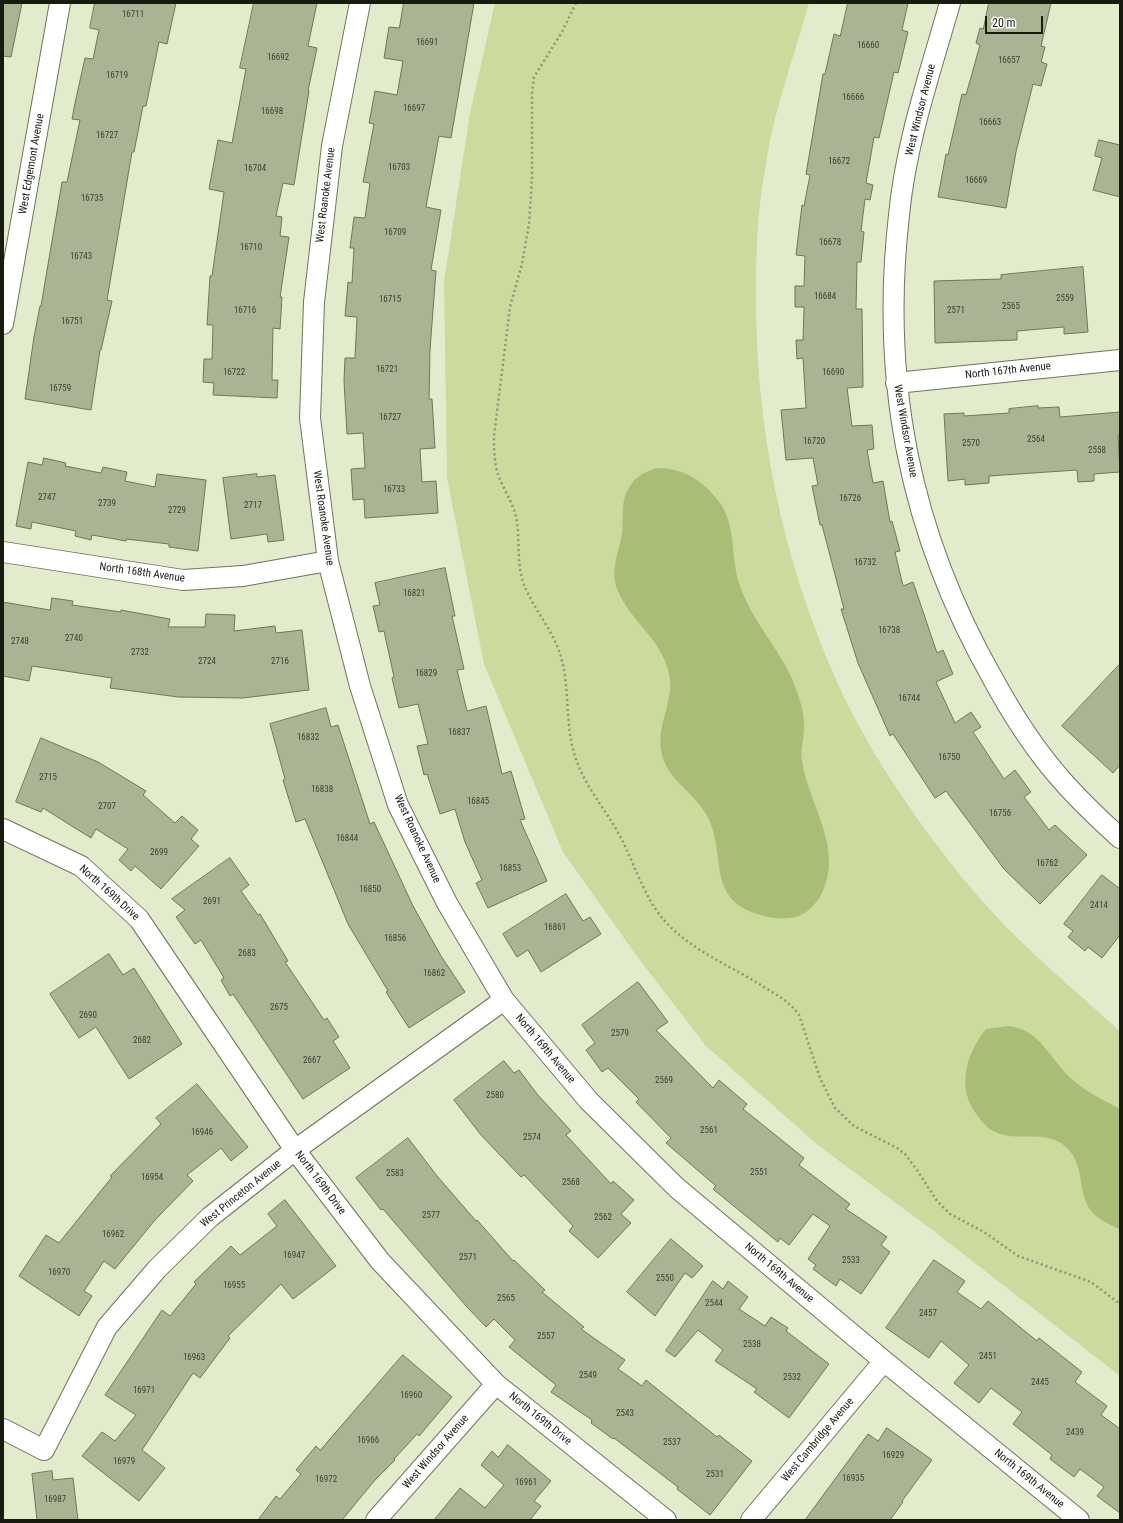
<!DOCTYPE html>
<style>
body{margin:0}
#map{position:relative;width:1123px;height:1523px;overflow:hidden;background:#e2eccc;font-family:"Roboto Condensed",sans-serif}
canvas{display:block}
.frame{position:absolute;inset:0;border:4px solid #181b0f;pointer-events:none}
.scale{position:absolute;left:985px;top:16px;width:58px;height:18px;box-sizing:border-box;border:2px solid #181b0f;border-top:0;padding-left:5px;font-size:12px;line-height:14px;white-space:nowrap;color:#181b0f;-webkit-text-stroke:3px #fff;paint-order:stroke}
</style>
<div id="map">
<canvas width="1123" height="1523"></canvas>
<div class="frame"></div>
<div class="scale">20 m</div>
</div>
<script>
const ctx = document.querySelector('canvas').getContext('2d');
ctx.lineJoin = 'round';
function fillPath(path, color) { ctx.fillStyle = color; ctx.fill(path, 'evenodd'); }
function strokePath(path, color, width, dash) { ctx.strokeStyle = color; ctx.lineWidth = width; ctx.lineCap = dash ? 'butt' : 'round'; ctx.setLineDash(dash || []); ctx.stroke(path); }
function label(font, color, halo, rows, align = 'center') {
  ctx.font = font + ' "Roboto Condensed",sans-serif'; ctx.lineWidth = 4; ctx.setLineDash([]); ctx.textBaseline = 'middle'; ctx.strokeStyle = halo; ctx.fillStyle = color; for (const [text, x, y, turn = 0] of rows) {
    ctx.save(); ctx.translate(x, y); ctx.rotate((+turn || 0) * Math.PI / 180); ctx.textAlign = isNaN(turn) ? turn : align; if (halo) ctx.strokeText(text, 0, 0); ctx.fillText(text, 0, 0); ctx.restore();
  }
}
fillPath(new Path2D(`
 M495 3H809C798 42 785 80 775 119 769 141 766 165 762 188 757 222 756 257 756 291 755 427 782 560 838 684 871 756 920 826 970 887 1014 940 1069 985 1120 1031V1376L935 1232 819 1146 706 1046 636 955 563 852 484 664 447 478 444 282 470 113Z`), '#cadb9d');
fillPath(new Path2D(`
 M656 468C684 468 703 480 720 503 737 527 730 559 740 586 752 621 779 648 793 681 798 694 804 710 804 723 805 736 800 749 802 761 809 806 846 851 820 897 814 906 805 915 795 917 783 920 769 918 757 914 704 897 728 851 706 814 692 790 665 779 661 749 657 723 675 699 669 674 662 639 630 621 618 591 609 570 619 554 622 533 624 517 620 500 630 486 636 476 646 472 656 468Z
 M1009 1026C1042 1030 1050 1061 1073 1080 1087 1093 1104 1100 1120 1109V1230C1112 1225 1103 1222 1096 1216 1075 1198 1087 1167 1067 1148 1046 1128 1019 1143 995 1132 987 1128 982 1122 977 1115 956 1088 966 1054 986 1029Z`), '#aabd76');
const building = new Path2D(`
 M3 3H22L11 57 3 56Z
 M95 3H176L167 44 159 42 146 106H143L134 152H132L107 300 112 301 101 350H100L91 410 25 399 34 337 40 306H41L62 182H67L80 120 72 119 75 103 85 58 93 59 99 30 90 28Z
 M254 3H317L308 46 317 48 308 91H309L294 185 283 183 276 216 282 217 280 236 289 237 280 297H282L280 329 273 328 272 380H278L277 398 213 395 214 383 203 382 204 359H212L213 325H207L210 276H212L224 192 209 189 218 140 232 143 246 69 240 68Z
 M404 3H474L451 138 439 136 426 207 441 210 431 270 436 271 430 350 429 399H432L435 448 420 449 422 482 436 481 438 513 365 518 364 499 353 500 351 469 365 468 363 433 347 434 344 381 345 358H355L357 317 345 316 348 282 352 283 354 248H350L354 217 365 218 370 183 363 182 374 124 369 123 375 91 397 95 403 61 384 58 389 27 399 28Z
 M848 3H908L902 30 908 32 898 73 894 72 879 138 874 137 866 183 873 185 870 200 865 199 861 231 864 232 861 262H857L856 309H862L863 387 847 388 852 426 872 425 874 449 867 450 873 483 883 481 890 522 892 521 900 551 895 552 903 586 913 582 937 653 943 650 953 674 936 682 955 723 971 712 981 727 973 732 1004 779 1015 770 1031 792 1024 797 1049 830 1055 825 1087 855 1040 904 1004 869 946 791 935 798 893 734 890 736 858 663 841 609H844L822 525H820L812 486 818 485 813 458 786 460 781 410 806 408 803 358 797 359 796 340H803L804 307H795V286H804L805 256 796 255 802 205 804 206 810 175 806 174 823 74H825L834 34 840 36Z
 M989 3H1051L1041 46 1045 47 1041 62 1047 64 1041 86 1033 84 1016 152 1006 208 938 197 946 154 948 155 962 94 966 95 980 45 976 43 980 28 983 29Z
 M1099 140 1120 145V197L1093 190 1102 158 1095 156Z
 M1083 267 1088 332 1064 334V327L1017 331V340L935 343 934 281 1001 279V275Z
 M1038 406V408L1059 407 1060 417 1120 412V434L1118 435 1120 472 1094 474V481L1078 482 1077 470 989 476V483L965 485V479L948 481 944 414 964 413V416L1009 413V409Z
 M44 458 66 463 65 466 101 473 103 467 127 472 125 481 155 487 157 474 206 480 198 551 169 547V544L126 539V541L92 535 91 540 75 536 76 531 32 522 31 529 16 526 28 462 42 465Z
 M257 474V477L275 475 284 540 268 542 267 534 231 539 223 478Z
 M445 568 455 616H452L464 669 457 670 467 711 486 706 502 774 511 771 525 819 520 820 547 881 488 908 476 883 482 880 465 842 455 809 440 814 427 774 424 775 417 746 428 744 418 704 399 708 392 678 394 677 384 631 379 632 373 606 380 605 375 583Z
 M52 598 73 601 72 605 121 612V610L170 619 168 627H205L206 614 235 615 234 631 275 626 276 633 302 630 309 690 243 698 178 697 110 688 112 678 32 666 29 681 3 676V602L50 610Z
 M1120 664V765L1113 773 1062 726Z
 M326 708 331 727 338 725 370 824 374 822 413 906 441 956 465 992 409 1028 386 992 388 991 348 924 305 819 296 822 283 780 285 779 270 724Z
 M41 738 98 762 146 791 143 795 175 823 182 816 198 830 191 839 199 846 161 889 135 866 131 871 119 860 128 849 96 829 91 838 43 808 41 812 16 802Z
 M230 858 249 885 241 891 258 915 260 914 288 961 285 962 324 1020 327 1018 339 1037 333 1041 350 1068 303 1099 233 994 230 996 221 980 224 978 201 940 195 944 176 917 185 910 172 899Z
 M1102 875 1120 889V935L1102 958 1088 947 1085 951 1068 937 1073 931 1064 924Z
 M566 894 583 921 590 917 601 934 541 972 528 950 517 957 503 934Z
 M109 954 123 975 134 968 182 1044 129 1079 96 1027 79 1038 50 994Z
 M638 982 668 1022 656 1030 713 1088 719 1080 747 1104 743 1109 804 1158 799 1165 850 1204 846 1209 887 1237 881 1245 890 1252 861 1294 840 1279 836 1286 813 1269 816 1265 808 1259 830 1226 813 1214 789 1245 780 1238 778 1242 713 1189 716 1186 666 1143 671 1138 636 1102 639 1099 608 1068 602 1072 586 1050 595 1043 582 1025Z
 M504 1061 514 1073 519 1070 537 1094 571 1131 566 1135 611 1184 613 1181 634 1200 621 1214 631 1223 598 1258 569 1231 573 1226 524 1175 521 1177 481 1135 454 1100Z
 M197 1084 248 1147 231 1161 221 1148 187 1175 193 1181 155 1220 115 1269 104 1261 84 1291 92 1296 79 1316 19 1276 46 1235 59 1243 112 1177 110 1176 161 1124 156 1118Z
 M408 1138 437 1176 476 1221 477 1220 513 1261 514 1260 545 1290 542 1292 584 1327 581 1329 625 1360 618 1369 642 1386 646 1380 717 1437 719 1435 752 1461 710 1515 677 1489 678 1487 614 1438 613 1439 591 1423 592 1420 551 1392 556 1385 509 1347 515 1340 494 1319 486 1327 467 1307 383 1209 381 1210 356 1178Z
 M285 1200 336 1266 293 1299 281 1284 228 1336 230 1338 200 1378 193 1373 142 1450 165 1468 139 1501 82 1456 102 1432 115 1441 136 1415 105 1395 162 1310 170 1316 196 1284 194 1282 231 1246 240 1255 277 1226 268 1214Z
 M671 1239 703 1266 692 1278 685 1273 655 1316 627 1292Z
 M934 1260 965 1281 957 1292 981 1309 988 1301 1037 1341 1039 1338 1082 1372 1075 1382 1107 1406 1101 1415 1120 1429V1513L1097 1496 1104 1487 1080 1469 1074 1477 1050 1459 1052 1455 1013 1424 1022 1412 991 1388 979 1403 954 1383 969 1365 941 1341 929 1358 886 1328Z
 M713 1281 723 1289 728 1281 748 1297 739 1309 765 1326 771 1317 788 1328 786 1331 829 1364 789 1418 754 1392 757 1389 715 1361 723 1350 698 1330 675 1357 666 1351Z
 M403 1355 452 1397 419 1436 417 1434 394 1459 395 1460 375 1480 342 1520H258L276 1496 280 1499 301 1474 296 1470 316 1446 320 1450Z
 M887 1428 932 1460 902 1501 903 1502 890 1520H805L868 1434 878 1441Z
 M508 1445 551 1481 534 1501 541 1506 530 1520H434L460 1488 485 1508 504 1485 481 1465 492 1451 498 1457Z
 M52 1471 53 1480 73 1478 78 1520H37L32 1474Z`);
fillPath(building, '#aab394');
strokePath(building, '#6e7659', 1);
const minor = new Path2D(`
 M360 3 332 146 314 302 310 418 328 561 360 686 398 805 447 903 504 1000 589 1101 677 1188 884 1361 1079 1520
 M950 3C930 73 906 142 899 215 880 382 910 533 993 679 1012 714 1033 747 1059 777 1078 799 1099 819 1120 838
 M3 324 60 3
 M896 383 1120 360
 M3 552 183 580 243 576 328 561
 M3 829 81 866 139 919 295 1150 380 1261 496 1384 666 1520
 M3 1429 44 1450 107 1327 157 1269 210 1217 295 1150 504 1000
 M376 1520 496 1384
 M751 1520 884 1361`);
strokePath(minor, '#6d7659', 22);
strokePath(new Path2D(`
 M576 3 562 32 534 77 532 93V179L529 224 522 264 510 307 494 436C494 450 494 464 499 477 505 492 515 506 517 522 520 544 516 565 525 587 535 611 554 632 561 657 570 689 565 722 574 753 583 785 606 809 621 838 634 863 645 899 664 920 690 950 731 966 764 987 777 995 790 1002 799 1015L820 1078 835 1108 854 1126 897 1148 905 1154 917 1170 937 1201 950 1214 984 1232 1018 1256 1091 1282 1120 1304`), '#8c937b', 2.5, [2, 3]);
strokePath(minor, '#fff', 20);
label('9px', '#3c4130', null, [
 ["16711",133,15],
 ["16691",427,43],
 ["16660",868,46],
 ["16692",278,58],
 ["16657",1009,61],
 ["16719",117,76],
 ["16666",853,98],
 ["16697",414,109],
 ["16698",272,112],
 ["16663",990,123],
 ["16727",107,136],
 ["16672",839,162],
 ["16703",399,168],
 ["16704",255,169],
 ["16669",976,181],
 ["16735",92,199],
 ["16709",395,233],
 ["16678",830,243],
 ["16710",251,248],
 ["16743",81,257],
 ["16684",825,297],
 ["2559",1065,299],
 ["16715",390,300],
 ["2565",1011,307],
 ["16716",245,311],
 ["2571",956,311],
 ["16751",72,322],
 ["16721",387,370],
 ["16722",234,373],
 ["16690",833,373],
 ["16759",60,389],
 ["16727",390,418],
 ["2564",1036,440],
 ["16720",814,442],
 ["2570",971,444],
 ["2558",1097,451],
 ["16733",394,490],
 ["2747",47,498],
 ["16726",850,499],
 ["2739",107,504],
 ["2717",253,506],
 ["2729",177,511],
 ["16732",865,563],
 ["16821",414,594],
 ["16738",889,631],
 ["2740",74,639],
 ["2748",20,642],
 ["2732",140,653],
 ["2724",207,662],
 ["2716",280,662],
 ["16829",426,674],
 ["16744",909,699],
 ["16837",459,733],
 ["16832",308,738],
 ["16750",949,758],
 ["2715",48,778],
 ["16838",322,790],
 ["16845",478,802],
 ["2707",107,807],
 ["16756",1000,814],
 ["16844",347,839],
 ["2699",159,853],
 ["16762",1047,864],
 ["16853",510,869],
 ["16850",370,890],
 ["2691",212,902],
 ["2414",1099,906],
 ["16861",555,928],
 ["16856",395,939],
 ["2683",247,954],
 ["16862",434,974],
 ["2675",279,1008],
 ["2690",88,1016],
 ["2579",620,1034],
 ["2682",142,1041],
 ["2667",312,1061],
 ["2569",664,1081],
 ["2580",495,1096],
 ["2561",709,1131],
 ["16946",202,1133],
 ["2574",532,1138],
 ["2551",759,1173],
 ["2583",395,1174],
 ["16954",152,1178],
 ["2568",571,1183],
 ["2577",431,1216],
 ["2562",603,1218],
 ["16962",113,1235],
 ["16947",294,1256],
 ["2571",468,1258],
 ["2533",851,1261],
 ["16970",59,1273],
 ["2550",665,1279],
 ["16955",234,1286],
 ["2565",506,1299],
 ["2544",714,1304],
 ["2457",928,1314],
 ["2557",546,1337],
 ["2538",752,1345],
 ["2451",988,1357],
 ["16963",194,1358],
 ["2549",588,1376],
 ["2532",792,1378],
 ["2445",1040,1383],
 ["16971",144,1391],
 ["16960",411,1396],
 ["2543",625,1414],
 ["2439",1075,1433],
 ["16966",368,1441],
 ["2537",672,1443],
 ["16929",893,1456],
 ["16979",124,1462],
 ["2531",715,1475],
 ["16935",853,1479],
 ["16972",326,1480],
 ["16961",526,1483],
 ["16987",55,1500]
]);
label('11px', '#181b0f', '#fff', [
 ["West Windsor Avenue",921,110,-76],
 ["West Edgemont Avenue",32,164,-80],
 ["West Roanoke Avenue",326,195,-83],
 ["North 167th Avenue",1008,371,-6],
 ["West Windsor Avenue",905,431,80],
 ["West Roanoke Avenue",323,518,82],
 ["North 168th Avenue",142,573,8],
 ["West Roanoke Avenue",417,839,65],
 ["North 169th Drive",109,893,42],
 ["North 169th Avenue",545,1049,50],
 ["North 169th Drive",320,1183,53],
 ["West Princeton Avenue",241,1194,-39],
 ["North 169th Avenue",779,1273,40],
 ["North 169th Drive",540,1419,39],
 ["West Cambridge Avenue",818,1440,-50],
 ["West Windsor Avenue",436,1452,-49],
 ["North 169th Avenue",1029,1479,39]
]);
</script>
